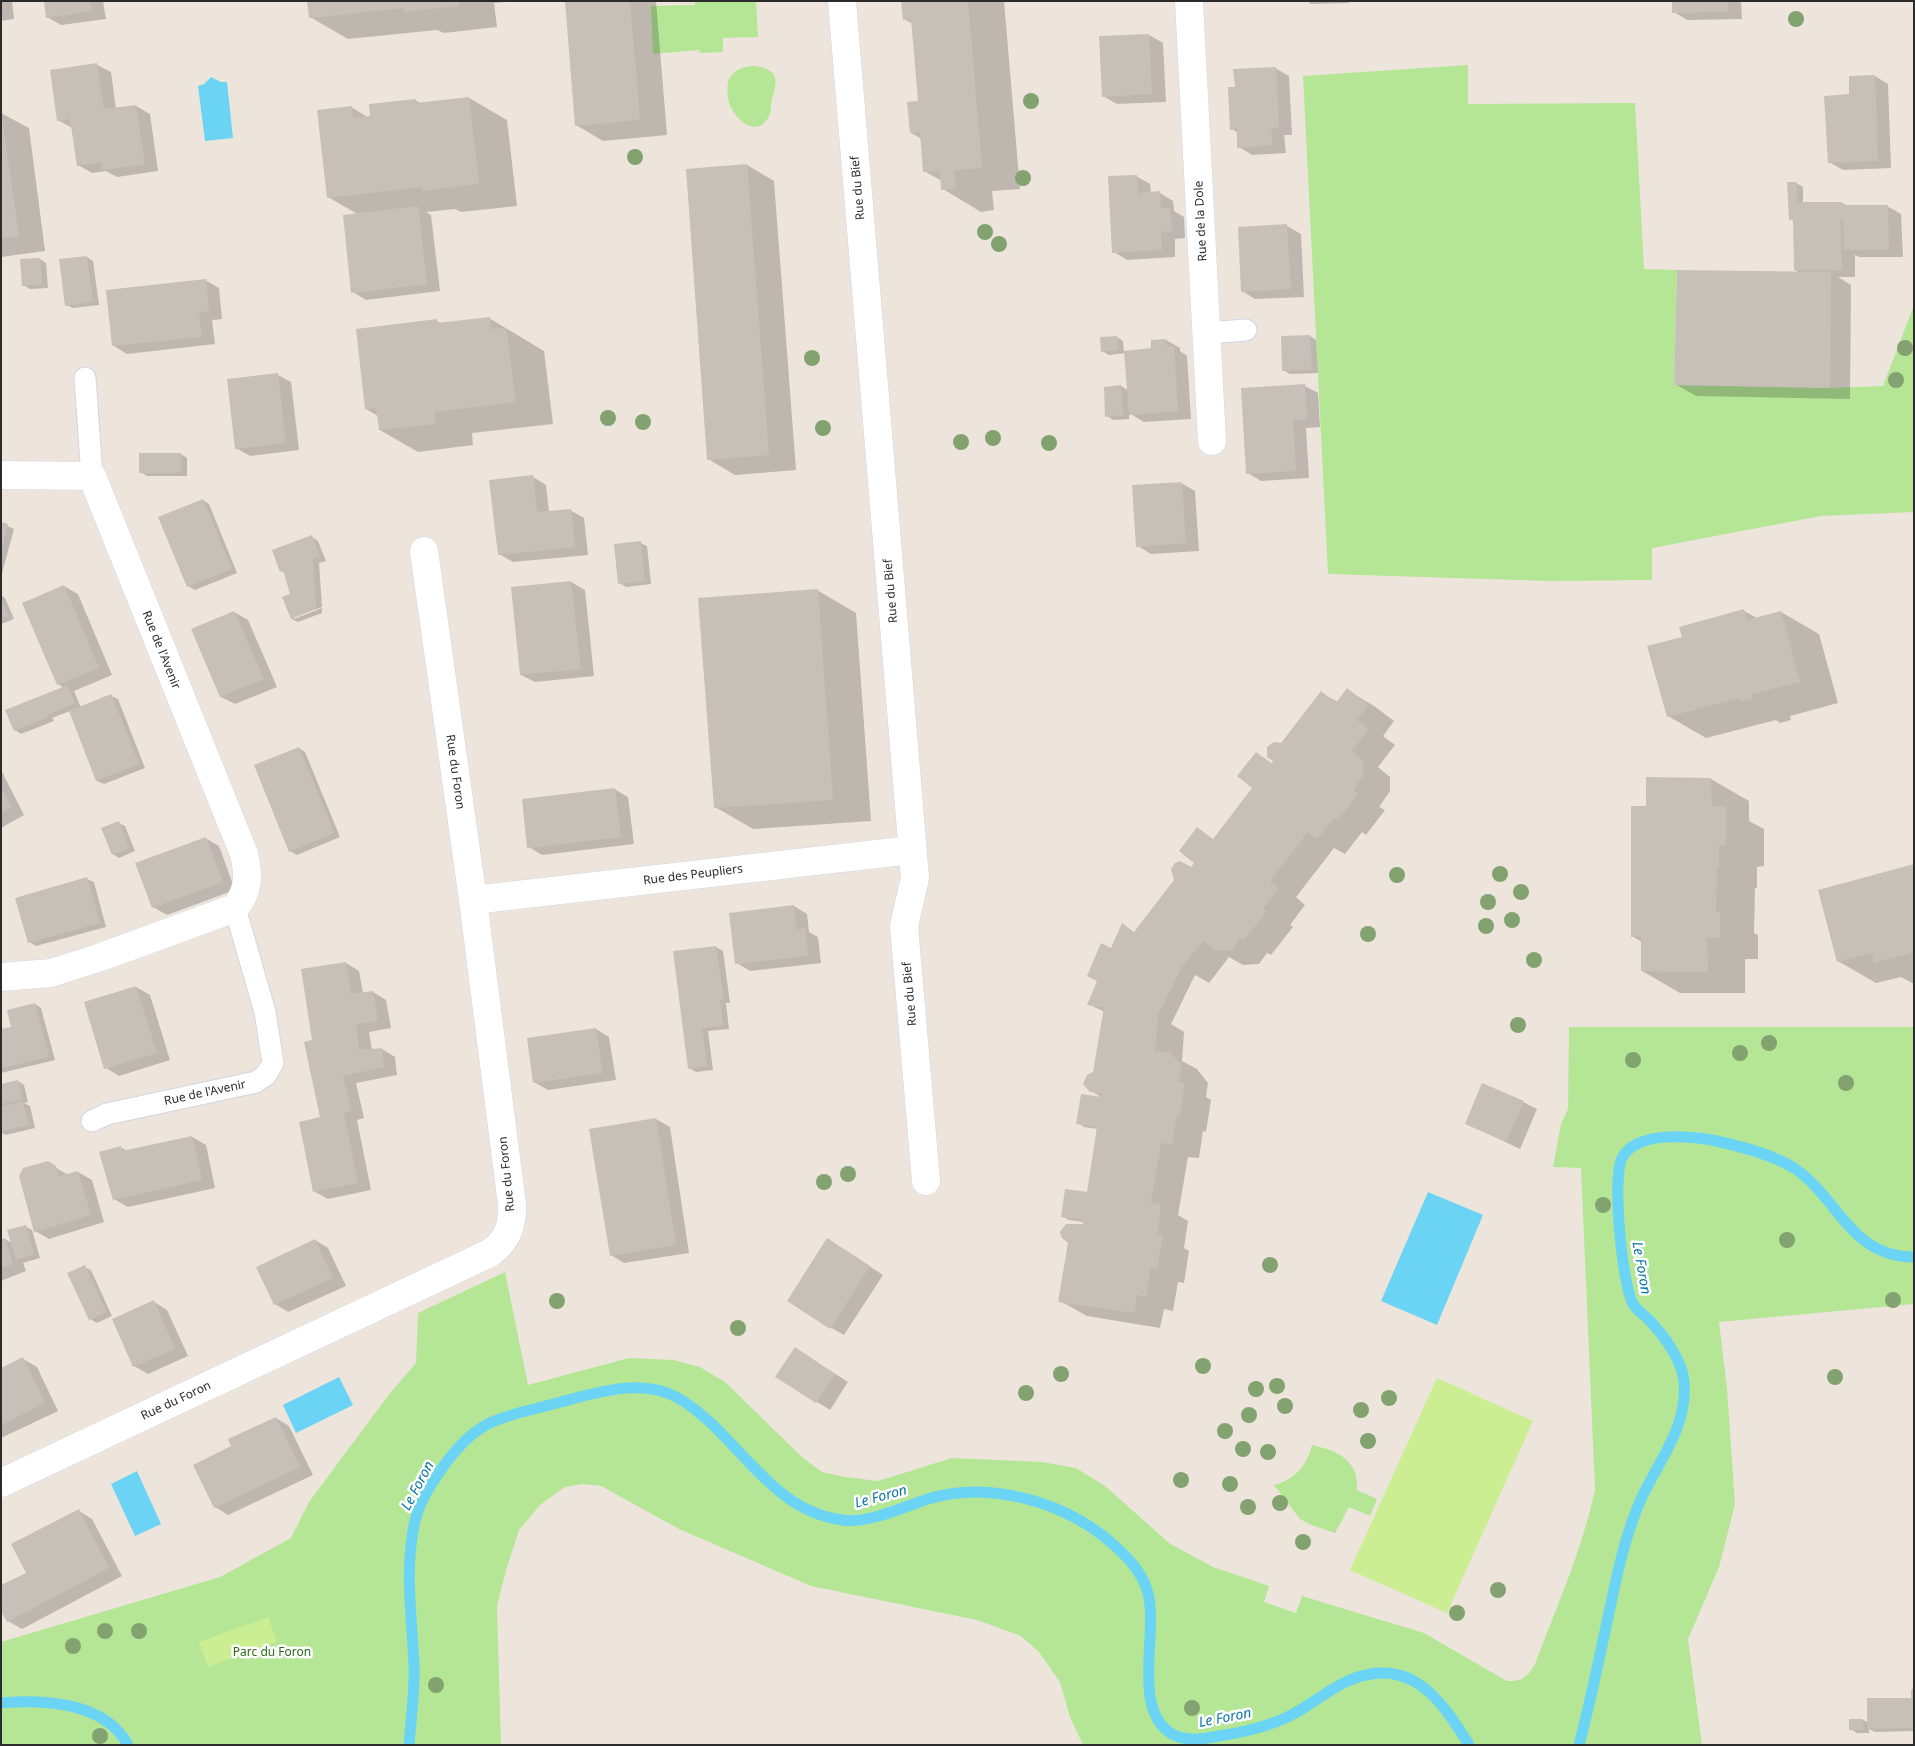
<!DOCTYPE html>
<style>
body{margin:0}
#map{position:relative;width:1915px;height:1746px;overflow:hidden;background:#ede5dc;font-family:"Noto Sans",sans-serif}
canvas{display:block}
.frame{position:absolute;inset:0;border:2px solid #2b2b2b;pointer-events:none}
</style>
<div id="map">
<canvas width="1915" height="1746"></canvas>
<div class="frame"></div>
</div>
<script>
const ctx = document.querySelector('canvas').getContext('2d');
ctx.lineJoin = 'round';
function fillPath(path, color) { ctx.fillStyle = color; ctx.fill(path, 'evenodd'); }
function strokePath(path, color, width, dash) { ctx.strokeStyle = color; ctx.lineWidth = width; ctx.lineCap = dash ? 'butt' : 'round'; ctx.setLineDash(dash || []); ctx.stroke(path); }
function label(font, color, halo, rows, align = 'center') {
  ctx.font = font + ' "Noto Sans",sans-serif'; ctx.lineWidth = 5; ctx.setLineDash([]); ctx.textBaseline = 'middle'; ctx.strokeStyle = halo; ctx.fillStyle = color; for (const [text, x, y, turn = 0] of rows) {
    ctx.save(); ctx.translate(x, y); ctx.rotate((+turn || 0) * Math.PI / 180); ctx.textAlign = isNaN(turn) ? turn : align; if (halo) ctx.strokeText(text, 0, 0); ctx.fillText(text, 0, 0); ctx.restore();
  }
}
fillPath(new Path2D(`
 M695 1H756L758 37 723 38V52L700 53 699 50 653 54 651 6 695 5Z
 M1468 65V104L1635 103 1644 269 1677 270 1674 385 1830 388 1883 386 1914 305V512L1821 516 1652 548V580L1551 581 1328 574 1303 76Z
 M755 66C779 70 778 79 772 99 770 105 772 112 768 118 756 139 733 118 729 102 727 96 726 81 731 76 738 68 745 66 755 66Z
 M1569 1027H1914V1304L1719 1322 1727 1388 1735 1504 1719 1567 1688 1639 1702 1745H1083L1070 1717 1060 1682 1039 1652 1021 1636 977 1620 811 1586 679 1529 601 1486 582 1484 565 1487 541 1504 519 1530 506 1570 497 1606 501 1745H1V1642L220 1577 291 1538 309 1502 390 1393 416 1363 418 1313 505 1272 528 1385 629 1358 673 1360 700 1367 725 1382 803 1458 822 1472 845 1477 878 1481 952 1458 1042 1462 1076 1468 1105 1486 1169 1543 1213 1567 1269 1586 1264 1602 1296 1613 1302 1596 1424 1633 1507 1681C1523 1682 1527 1677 1535 1664 1557 1606 1582 1550 1595 1490L1581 1168 1553 1167 1561 1124 1568 1109Z
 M1312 1445C1338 1451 1359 1460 1357 1490L1377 1499 1370 1516 1349 1507 1335 1533 1309 1524 1300 1519 1274 1485C1295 1480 1307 1465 1312 1445Z`), '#b4e696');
fillPath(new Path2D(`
 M1437 1378 1533 1421 1447 1613 1350 1570Z
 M268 1617 277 1642 208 1667 199 1642Z`), '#caee91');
fillPath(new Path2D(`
 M211 77 221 82H227L233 138 205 141 198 86 204 84Z
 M1428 1192 1483 1215 1437 1325 1381 1301Z
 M339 1377 353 1405 296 1433 283 1405Z
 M137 1471 161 1524 135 1536 111 1484Z`), '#6bd4f4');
fillPath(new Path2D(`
 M1 1H12L14 19 1 21Z
 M45 1H103L106 19 61 25 47 17Z
 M308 1H506V2L494 3 497 27 444 33 437 30 348 39 310 17Z
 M566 1H656L667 135 603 141 576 125Z
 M902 1H1004L1020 189 992 191 994 210 981 212 943 189 942 181 924 171 922 139 911 133 920 102 913 24 904 19Z
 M1307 1H1349V3L1311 4Z
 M1674 1H1739L1741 2 1742 19 1687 20 1674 12Z
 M1149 35 1163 43 1166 102 1117 104 1103 96Z
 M97 65 111 72 116 109 136 106 150 114 158 171 117 177 106 171 92 173 78 165 72 128 58 120Z
 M1275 68 1289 76 1292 135H1284L1286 153 1252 155 1239 147 1238 133 1232 129 1236 88Z
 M1875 76 1888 84 1891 168 1843 170 1829 162 1850 96Z
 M469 98 507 120 517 206 461 212 455 209 426 212 431 215 440 291 366 300 353 292 359 215 328 197 351 107 369 118 415 100 422 104Z
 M1 113 29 128 45 251 1 257Z
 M747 165 774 181 796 470 735 475 708 459Z
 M1136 176 1150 184 1151 193H1160L1173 201 1174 211 1184 217 1185 238 1175 239V257L1127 260 1114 252Z
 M1796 183 1803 187V203H1842L1848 206H1887L1901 214 1903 257H1859L1855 255V277H1838L1851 285 1850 399 1696 396 1675 384 1800 273 1795 270 1794 221 1790 219Z
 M1287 226 1301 234 1304 297 1255 299 1242 291 1239 228Z
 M87 257 93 261 99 305 73 308 66 305Z
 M40 259 46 263 48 288 30 289 23 285Z
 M205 280 219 288 222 319 212 320 215 344 127 354 114 346Z
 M489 318 544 351 553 424 472 433 473 445 418 452 380 430 378 416 366 409 437 321 442 324Z
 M1310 336 1316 340 1318 373 1290 374 1283 370Z
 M1117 337 1123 341 1124 352 1153 349 1166 340 1180 348V351L1187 356 1191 419 1144 422 1129 413V419L1113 420 1107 416 1121 386 1129 391 1126 353 1109 355 1102 351Z
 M278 375 291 382 299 450 250 456 236 448Z
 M1305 386 1318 393 1320 427 1306 428 1309 478 1261 481 1248 473Z
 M181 454 187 458V476H147L141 472Z
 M533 477 546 485 549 512 570 510 584 518 588 555 513 562 499 554Z
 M1181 483 1195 491 1199 551 1151 554 1138 546Z
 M203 500 209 504 237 573 195 590 188 586Z
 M1 523 14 529 1 577Z
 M312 537 318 541 326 561 319 563 322 607 294 617V619L322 608V613L298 622 292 619V595L285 573 281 571Z
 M640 543 647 546 651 584 626 587 620 583Z
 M571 582 585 590 594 676 535 682 521 675Z
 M64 586 78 594 112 675 74 691 81 708 111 696 118 699 145 768 104 784 97 781 70 711 52 718 54 721 21 734 15 730 64 688 58 684Z
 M817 590 856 613 871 821 753 829 715 807Z
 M1 595 5 598 14 619 1 624Z
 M1744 611 1757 618 1781 612 1819 634 1838 703 1790 716 1791 720 1780 723 1776 720 1706 738 1668 716Z
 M234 612 248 620 277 687 235 704 221 697 193 629Z
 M1347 690 1374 706 1394 721 1383 736 1395 745 1378 767 1390 777V791L1379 807 1385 810 1366 835 1362 832 1345 854 1334 848 1296 897 1305 905 1290 925 1293 927 1271 955 1267 953 1259 964 1243 965 1229 957 1209 983 1195 975 1171 1024 1184 1032 1182 1061 1197 1069 1208 1083 1206 1097 1211 1100 1206 1132 1203 1131 1199 1158 1188 1157 1178 1215 1188 1221 1184 1248 1189 1251 1184 1283 1178 1282 1173 1311 1164 1309 1160 1328 1087 1316 1060 1301 1069 1243 1064 1227 1069 1224 1084 1226V1222L1069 1220 1062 1216 1088 1194 1098 1129 1084 1127 1078 1123 1102 1098 1085 1086V1081L1094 1073 1105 1012 1088 1004 1122 925 1135 933 1192 869 1254 788 1263 757 1272 764 1281 745 1321 693 1338 702Z
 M299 748 305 752 340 837 297 855 290 851Z
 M1 770 24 815 1 828Z
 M1648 779H1711L1749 801V821L1764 829V866L1757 867V888H1755L1754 933 1758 935V959H1745V993H1680L1642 971V942L1632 936 1647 807Z
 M614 789 628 797 634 844 542 855 529 847Z
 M119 823 125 826 135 851 119 858 113 854Z
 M205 838 219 846 235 890 167 915 153 907Z
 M1914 866V984L1901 977 1876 983 1838 961Z
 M87 879 94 882 106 927 36 946 29 942Z
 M794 906 807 914 809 932 818 937 821 963 750 971 737 963Z
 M716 947 723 951 730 1003H726L729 1029 708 1031 713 1070 696 1072 689 1068Z
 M346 963 359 971 363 993 373 992 386 1000 391 1028 369 1032 372 1050 382 1049 395 1057 397 1075 356 1083 364 1118 357 1120 371 1190 328 1199 315 1192 322 1118 314 1041Z
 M136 987 150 995 170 1060 119 1076 106 1068 85 1003Z
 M35 1004 41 1008 55 1060 1 1073V1031L12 1028Z
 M596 1029 609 1037 616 1080 548 1090 534 1082Z
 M18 1081 24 1085 28 1102 24 1103 30 1106 35 1128 6 1135 1 1132V1085Z
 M1523 1102 1537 1109 1520 1149 1466 1123Z
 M656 1119 670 1127 689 1253 624 1263 611 1255Z
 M192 1137 206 1145 215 1188 128 1207 114 1199 121 1148 128 1151Z
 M48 1163 68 1175 78 1172 92 1180 104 1222 49 1239 35 1231Z
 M25 1226 32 1230 40 1258 23 1263 26 1271 1 1281V1241L5 1239 12 1243Z
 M315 1240 328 1248 346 1286 288 1312 275 1304Z
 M841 1248 883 1275 844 1335 830 1327Z
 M84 1267 91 1270 112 1316 97 1323 90 1319Z
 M154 1302 167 1310 188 1356 148 1374 134 1366Z
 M809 1357 848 1382 830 1410 777 1377Z
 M23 1359 37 1367 58 1411 1 1438V1369Z
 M276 1418 289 1426 313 1475 228 1515 215 1507 233 1447Z
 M79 1511 92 1519 122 1576 22 1629 8 1621 27 1573Z
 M1914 1688V1731L1875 1732 1869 1729V1733H1857L1850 1729 1863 1720 1869 1723 1913 1700Z`), '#0003');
strokePath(new Path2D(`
 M1 1703C43 1699 105 1702 128 1745
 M409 1745C411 1718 415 1691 414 1665 412 1617 404 1568 415 1521 420 1500 433 1481 445 1464 458 1447 472 1431 492 1422 512 1413 540 1408 561 1402 598 1392 642 1378 678 1398 737 1432 769 1512 843 1520 868 1524 903 1507 928 1499 990 1480 1066 1502 1114 1545 1127 1557 1142 1572 1147 1590 1160 1629 1130 1709 1172 1734 1186 1742 1204 1739 1219 1736 1245 1732 1272 1726 1295 1713 1313 1703 1331 1688 1350 1680 1410 1655 1441 1699 1469 1745
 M1579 1745C1591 1700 1600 1654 1610 1608 1618 1570 1626 1532 1642 1497 1660 1459 1688 1426 1684 1381 1682 1360 1663 1334 1648 1319 1643 1314 1635 1309 1632 1302 1622 1280 1612 1179 1622 1158 1636 1131 1687 1136 1712 1140 1736 1145 1773 1155 1794 1168 1839 1198 1850 1257 1914 1257`), '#6bd4f4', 11);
fillPath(new Path2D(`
 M44 1H91L92 11 46 18Z
 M307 1H459V6L404 12 403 8 309 18Z
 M565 1H630L640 120 575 126Z
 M901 1H968L982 168 954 170 956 189 941 190 940 171 923 172 920 133H910L907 102 918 101 911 19 903 20Z
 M1672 1H1728V12L1672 13Z
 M1149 34 1152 94 1102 97 1099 36Z
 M97 63 104 109 136 105 145 164 103 170 101 162 77 166 70 119 57 121 50 70Z
 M1276 67 1279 128H1271L1273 145 1237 148V129L1230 130 1228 87H1235L1233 69Z
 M1875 75 1878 161 1828 163 1824 96 1849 94V76Z
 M469 97 479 184 422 191 421 187 327 198 317 110 352 106 353 118 370 116 369 104 416 99V103Z
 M1 111 19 236 1 238Z
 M747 164 769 455 707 460 686 169Z
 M1137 175 1138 193 1160 191 1161 208H1170L1172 231 1161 232 1162 250 1112 253 1108 176Z
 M1787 182H1797V202H1842L1843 205H1888L1889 250H1844L1843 220H1840L1842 270H1794L1793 219 1789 220Z
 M418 206 427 284 351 293 343 215Z
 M1287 224 1291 289 1241 292 1238 227Z
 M87 256 93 302 65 306 59 259Z
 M40 258 42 284 22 286 20 259Z
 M1677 270 1831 272 1830 388 1674 385Z
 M206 279 209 311 199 313 202 337 112 346 106 290Z
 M490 317 491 329 506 328 516 402 434 412 435 424 379 430 376 408 365 409 356 329 437 319V323Z
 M1310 335 1312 370 1282 371 1281 336Z
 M1117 336 1118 350 1101 352 1100 337Z
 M1166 339 1167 347 1174 346 1178 411 1129 415 1124 351 1151 348V340Z
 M278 373 286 443 235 449 227 379Z
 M1305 384 1307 419 1293 420 1296 471 1246 474 1241 388Z
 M1121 385 1123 415 1105 417 1104 387Z
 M139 453H181V473H139Z
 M533 475 537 512 571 509 575 547 498 555 489 480Z
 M1182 482 1186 543 1136 547 1132 485Z
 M203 499 232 569 187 587 158 517Z
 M1 522 8 524 2 548H1Z
 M312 535 320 557 313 559 316 609 291 619 282 597 290 594 283 570 280 572 272 550Z
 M641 541 645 581 618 584 614 544Z
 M571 581 581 669 520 675 511 587Z
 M64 585 99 668 57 685 22 603Z
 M818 589 833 800 714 808 698 598Z
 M1 599 8 616 1 618Z
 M1744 609 1747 620 1781 611 1800 682 1752 694 1753 699 1741 702 1740 698 1667 717 1647 646 1682 637 1679 627Z
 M234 611 264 679 220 697 191 629Z
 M68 685 75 703 47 715 48 717 14 731 5 710Z
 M1347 688 1368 705 1357 720 1369 729 1352 751 1363 761V775L1353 791 1359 793 1338 820 1334 818 1317 839 1308 832 1270 881 1279 888 1263 908 1267 911 1244 940 1240 938 1232 950 1215 951 1203 941 1181 968 1158 1015 1155 1051 1170 1052 1182 1066 1178 1083H1185L1179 1117H1176L1172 1144 1161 1143 1151 1202 1161 1205 1157 1234 1163 1235 1157 1269 1151 1267 1146 1297 1137 1295 1134 1313 1058 1302 1068 1243 1062 1238 1060 1232 1066 1224H1083V1220L1061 1217 1065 1189 1087 1192 1097 1127 1076 1124 1081 1094 1102 1097V1094L1090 1092 1083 1084 1087 1075 1093 1072 1104 1007 1087 1005 1097 981 1087 976 1101 943 1111 948 1122 923 1134 932 1174 880 1171 869 1175 863 1180 861 1191 867 1194 863 1179 851 1197 827 1213 839 1252 788 1237 776 1256 752 1271 764 1273 761 1267 757V747L1274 742 1281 743 1321 691 1336 703Z
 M111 694 139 764 96 781 69 711Z
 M299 747 334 833 289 852 254 765Z
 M1646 777 1711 778 1712 806H1726V845H1719V867H1717L1716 912H1720V938H1707L1708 972 1641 971V937H1631V806H1646Z
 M1 787 12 807 1 813Z
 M615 788 621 837 527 848 522 799Z
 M119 821 129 848 112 855 101 828Z
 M206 837 223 882 152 908 135 863Z
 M1914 864V952L1874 963 1872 953 1837 962 1818 890Z
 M87 877 100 923 28 943 15 898Z
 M794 905 796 930 805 928 808 956 735 964 729 913Z
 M716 946 724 1000H720L723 1026 702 1028 707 1066 688 1069 673 951Z
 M346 962 351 994 373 991 378 1021 356 1024 359 1050 382 1048 384 1067 343 1076 351 1111 344 1112 358 1183 313 1192 299 1122 320 1117 304 1042 312 1040 301 969Z
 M136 986 157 1053 104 1069 84 1002Z
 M35 1003 49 1057 1 1068V1029L11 1027 7 1010Z
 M596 1028 603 1073 533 1083 527 1038Z
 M18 1080 23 1099 1 1104V1084Z
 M1482 1083 1524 1101 1506 1142 1465 1124Z
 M23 1101 29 1125 1 1131V1107Z
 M656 1118 676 1245 610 1256 589 1129Z
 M192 1136 202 1180 113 1200 99 1152 121 1146 122 1151Z
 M48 1161 56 1166 58 1176 78 1171 91 1215 34 1232 19 1176 23 1168Z
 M26 1225 34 1254 16 1260 7 1230Z
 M5 1238 13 1264 1 1268V1239Z
 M827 1238 870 1266 830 1329 787 1301Z
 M315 1239 333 1278 274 1305 256 1267Z
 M85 1265 106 1312 89 1320 67 1273Z
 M154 1300 175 1349 133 1367 112 1319Z
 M795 1347 835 1374 816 1403 775 1377Z
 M23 1357 45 1403 1 1425V1368Z
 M276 1417 300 1467 214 1508 193 1465 231 1446 228 1439Z
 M79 1509 109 1568 7 1622 1 1611V1585L26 1573 11 1544Z
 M1914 1687V1728L1867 1729V1698H1911V1690Z
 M1849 1719H1863V1730H1849Z`), '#c6c0b8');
const lane = new Path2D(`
 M1207 333 1246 330
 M85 378 92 476
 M92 1121 107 1114 256 1082 266 1075 273 1063 265 1012 235 908`);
const street = new Path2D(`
 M842 1 915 878 904 926 926 1181
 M1189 1 1212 441
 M1 475 92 476 244 854C249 875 249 891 235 908L101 957 51 973 1 977
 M473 900 912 850
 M1 1483 490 1253C507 1241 513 1226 512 1205L473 900 424 551`);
strokePath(lane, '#d1d5e4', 23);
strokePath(street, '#d1d5e4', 29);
strokePath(lane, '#fff', 21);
strokePath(street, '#fff', 28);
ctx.fillStyle = '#82a270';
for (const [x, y] of [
 [1796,19],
 [1031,101],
 [635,157],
 [1023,178],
 [985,232],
 [999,244],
 [1905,348],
 [812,358],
 [1896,380],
 [608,418],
 [643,422],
 [823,428],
 [993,438],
 [961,442],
 [1049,443],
 [1500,874],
 [1397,875],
 [1521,892],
 [1488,902],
 [1512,920],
 [1486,926],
 [1368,934],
 [1534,960],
 [1518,1025],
 [1769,1043],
 [1740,1053],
 [1633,1060],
 [1846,1083],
 [848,1174],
 [824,1182],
 [1603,1205],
 [1787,1240],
 [1270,1265],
 [1893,1300],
 [557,1301],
 [738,1328],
 [1203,1366],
 [1061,1374],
 [1835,1377],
 [1277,1386],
 [1256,1389],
 [1026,1393],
 [1389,1398],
 [1285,1406],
 [1361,1410],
 [1249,1415],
 [1225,1431],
 [1368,1441],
 [1243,1449],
 [1268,1452],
 [1181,1480],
 [1230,1484],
 [1280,1503],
 [1248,1507],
 [1303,1542],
 [1498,1590],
 [1457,1613],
 [105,1631],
 [139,1631],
 [73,1646],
 [436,1685],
 [1192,1708],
 [100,1736]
]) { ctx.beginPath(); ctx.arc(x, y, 8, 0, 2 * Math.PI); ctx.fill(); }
label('12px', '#2b2b2b', '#fff', [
 ["Rue du Bief",858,188,-95],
 ["Rue de la Dole",1201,221,-93],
 ["Rue du Bief",891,591,-95],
 ["Rue de l'Avenir",161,650,68],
 ["Rue du Foron",455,772,82],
 ["Rue des Peupliers",693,875,-7],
 ["Rue du Bief",910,994,-95],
 ["Rue de l'Avenir",205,1093,-12],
 ["Rue du Foron",507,1174,-96],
 ["Rue du Foron",176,1401,-25]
]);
label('12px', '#2b6b17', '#fff', [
 ["Parc du Foron",272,1653]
]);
label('italic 14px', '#0872a2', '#fff', [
 ["Le Foron",1641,1268,80],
 ["Le Foron",418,1486,-62],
 ["Le Foron",881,1497,-15],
 ["Le Foron",1225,1718,-11]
]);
</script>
